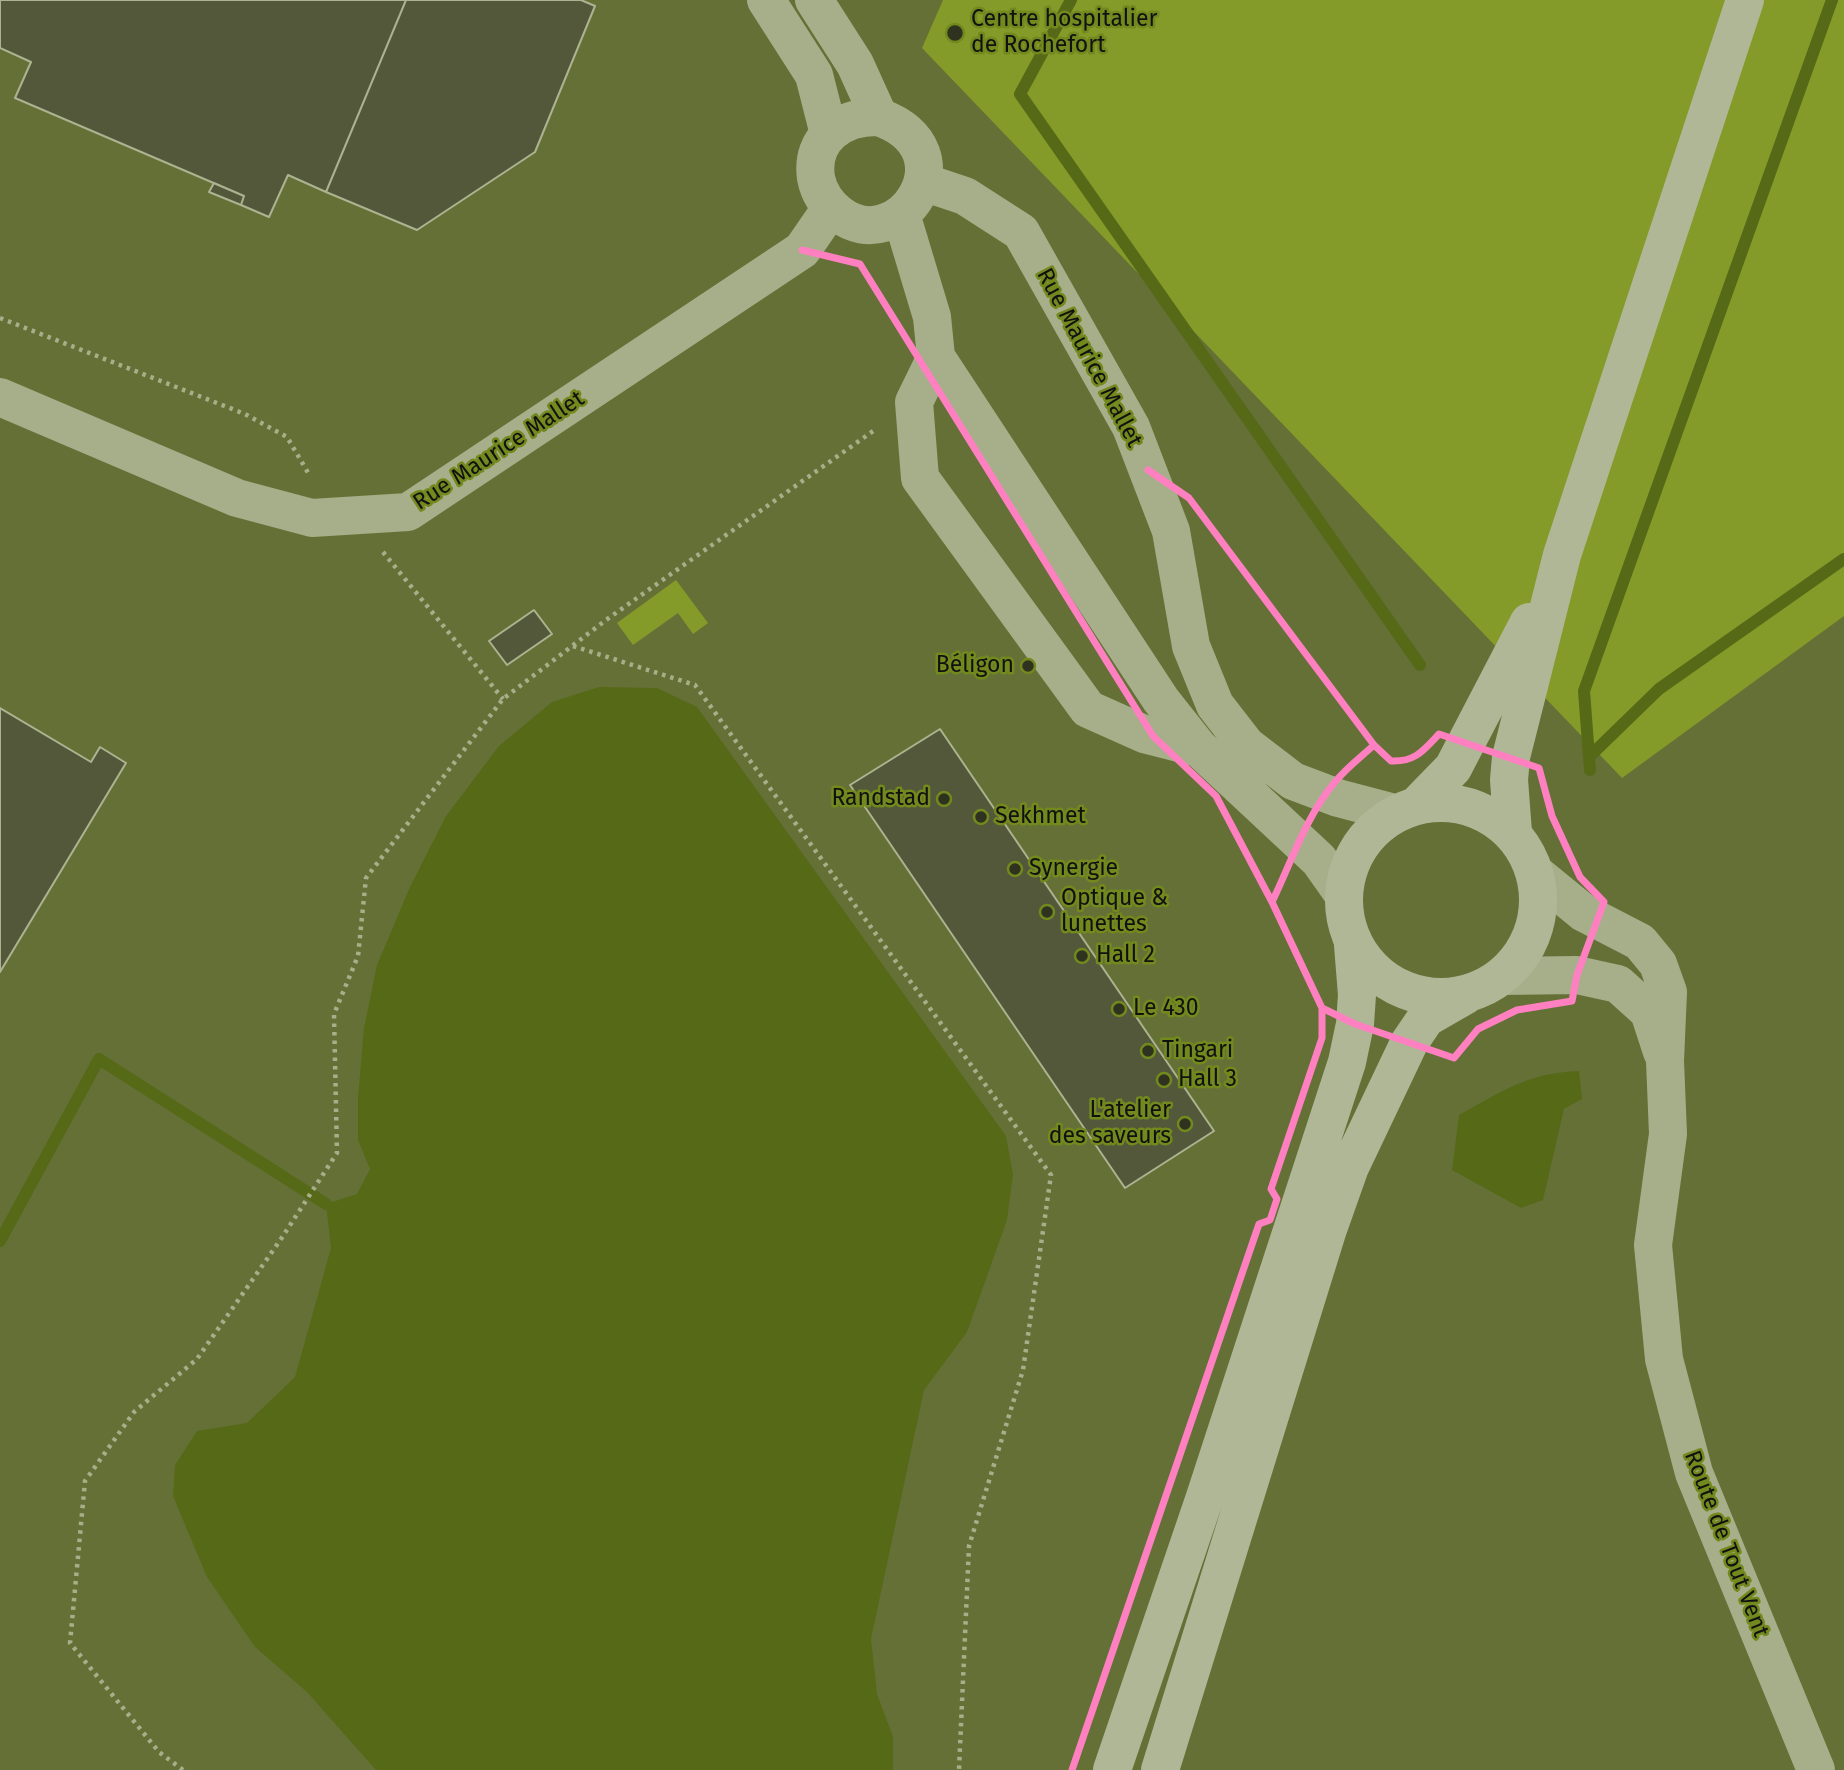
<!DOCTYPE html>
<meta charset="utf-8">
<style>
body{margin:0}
canvas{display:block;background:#647036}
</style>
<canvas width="1844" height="1770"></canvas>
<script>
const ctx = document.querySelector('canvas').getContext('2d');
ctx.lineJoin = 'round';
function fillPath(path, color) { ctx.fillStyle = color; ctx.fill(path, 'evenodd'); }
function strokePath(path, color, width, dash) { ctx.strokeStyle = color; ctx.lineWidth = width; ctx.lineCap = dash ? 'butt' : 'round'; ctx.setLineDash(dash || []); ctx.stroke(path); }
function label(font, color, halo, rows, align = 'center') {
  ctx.font = font + ' "Fira Sans",sans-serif'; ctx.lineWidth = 5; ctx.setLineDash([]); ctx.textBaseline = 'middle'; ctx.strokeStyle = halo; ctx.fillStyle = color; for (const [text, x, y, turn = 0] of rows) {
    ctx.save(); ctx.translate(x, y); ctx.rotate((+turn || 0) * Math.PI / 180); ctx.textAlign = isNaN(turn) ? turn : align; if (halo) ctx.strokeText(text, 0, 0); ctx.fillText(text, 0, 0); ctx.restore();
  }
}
fillPath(new Path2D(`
 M943 0H1844V616L1622 778 922 48Z
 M676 580 708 623 693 634 678 613 633 645 617 623Z`), '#849b29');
fillPath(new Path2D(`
 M599 687 657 688 697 707 1006 1136 1013 1175 1007 1220 967 1332 924 1390 871 1639 877 1694 893 1737V1770H376L307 1692 255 1647 207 1577 173 1496 175 1465 197 1431 247 1423 295 1377 331 1248 326 1204 357 1194 370 1169 358 1140V1098L364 1028 377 965 410 887 446 816 499 746 552 702Z
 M1579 1071 1582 1099 1564 1109 1543 1200 1521 1208 1452 1170 1459 1115C1503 1091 1527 1073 1579 1071Z`), '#566917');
strokePath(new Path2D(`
 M1071 0 1020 94 1420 665
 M1589 757 1659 689 1844 559
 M1590 770 1584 691 1832 0
 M0 1241 99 1059 326 1204`), '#566917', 12);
const building = new Path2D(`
 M0 0H406L326 192 288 175 269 217 241 205 244 196 15 98 31 62 0 48Z
 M406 0H581L595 6 535 152 417 230 326 192Z
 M214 183 244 196 241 205 209 192Z
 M534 610 552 634 507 665 489 641Z
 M0 708 91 762 100 747 126 763 0 972Z
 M940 729 1214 1131 1125 1188 850 785Z`);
fillPath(building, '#53583a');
strokePath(building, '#adb391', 2);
strokePath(new Path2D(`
 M0 318 245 414 287 437 310 476
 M383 552 503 699
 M573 646 695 685 1051 1175 1023 1370 969 1546 959 1770
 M183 1770 159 1752 70 1643 85 1481 134 1412 197 1359 281 1239 337 1153 334 1014 358 956 366 878 503 699 606 620 876 429`), '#a7af8a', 4.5, [3.5, 5]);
strokePath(new Path2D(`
 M766 0 814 75 829 134
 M814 0 855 64 879 117C974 151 898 260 839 214 827 205 819 193 816 178 810 138 842 116 879 117
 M923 182 965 196 1021 232 1131 427 1171 531 1191 646 1215 705 1246 745 1293 781 1338 798 1395 813
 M901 214 932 317 936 357 914 402 920 478 1088 709 1144 734 1199 748 1319 860 1343 894
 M936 357 1161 700 1199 748
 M0 397 237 498 312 518 408 512 802 250 831 208
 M1535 873 1584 913 1640 942 1658 964 1668 992 1665 1061 1668 1134 1653 1245 1664 1359 1694 1473 1816 1770
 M1502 976 1577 975 1618 984 1649 1012 1662 1052`), '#a7af8a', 38);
strokePath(new Path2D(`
 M1344 900a97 97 0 1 1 194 0a97 97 0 1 1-194 0Z
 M1418 804 1453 768 1529 622
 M1513 833 1509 780 1511 757 1562 555 1745 0
 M1112 1770 1205 1497 1347 1062 1355 1024 1357 995 1353 945
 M1160 1770 1327 1232 1350 1167 1409 1043 1426 1018 1466 995`), '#b0b797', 38);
strokePath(new Path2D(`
 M802 250 860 264 1153 736 1216 796 1272 902 1322 1008V1038L1271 1189 1277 1199 1270 1220 1259 1224 1072 1770
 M1148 470 1189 498 1374 745 1391 761C1415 762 1423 751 1439 734L1539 768 1552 816 1580 877 1604 902 1577 975 1572 1001 1517 1010 1478 1029 1454 1058 1355 1024 1322 1008
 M1272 902C1291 863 1306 816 1335 782 1346 768 1361 757 1374 745`), '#ff80c0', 7);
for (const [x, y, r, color] of [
 [955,33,9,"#2e321e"],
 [1028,666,7,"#2e321e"],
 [944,799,7,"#2e321e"],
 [981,817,7,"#2e321e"],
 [1015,869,7,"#2e321e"],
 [1047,912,7,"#2e321e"],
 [1082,956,7,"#2e321e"],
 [1119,1009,7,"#2e321e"],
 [1148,1051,7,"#2e321e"],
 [1164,1080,7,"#2e321e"],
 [1185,1124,7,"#2e321e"]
]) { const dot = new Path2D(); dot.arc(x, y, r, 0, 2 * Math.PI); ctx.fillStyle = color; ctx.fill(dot); strokePath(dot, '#72891e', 2.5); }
label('23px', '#111', '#72891e', [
 ["Centre hospitalier",971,20],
 ["de Rochefort",971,46],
 ["Béligon",1014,666,"right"],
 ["Randstad",930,799,"right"],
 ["Sekhmet",995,817],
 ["Synergie",1029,869],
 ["Optique &",1061,899],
 ["lunettes",1061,925],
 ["Hall 2",1096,956],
 ["Le 430",1133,1009],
 ["Tingari",1162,1051],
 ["Hall 3",1178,1080],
 ["L'atelier",1171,1111,"right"],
 ["des saveurs",1171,1137,"right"]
], 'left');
label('23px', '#111', '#72891e', [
 ["Rue Maurice Mallet",1089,358,62],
 ["Rue Maurice Mallet",499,451,-33],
 ["Route de Tout Vent",1726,1544,69]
]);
</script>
